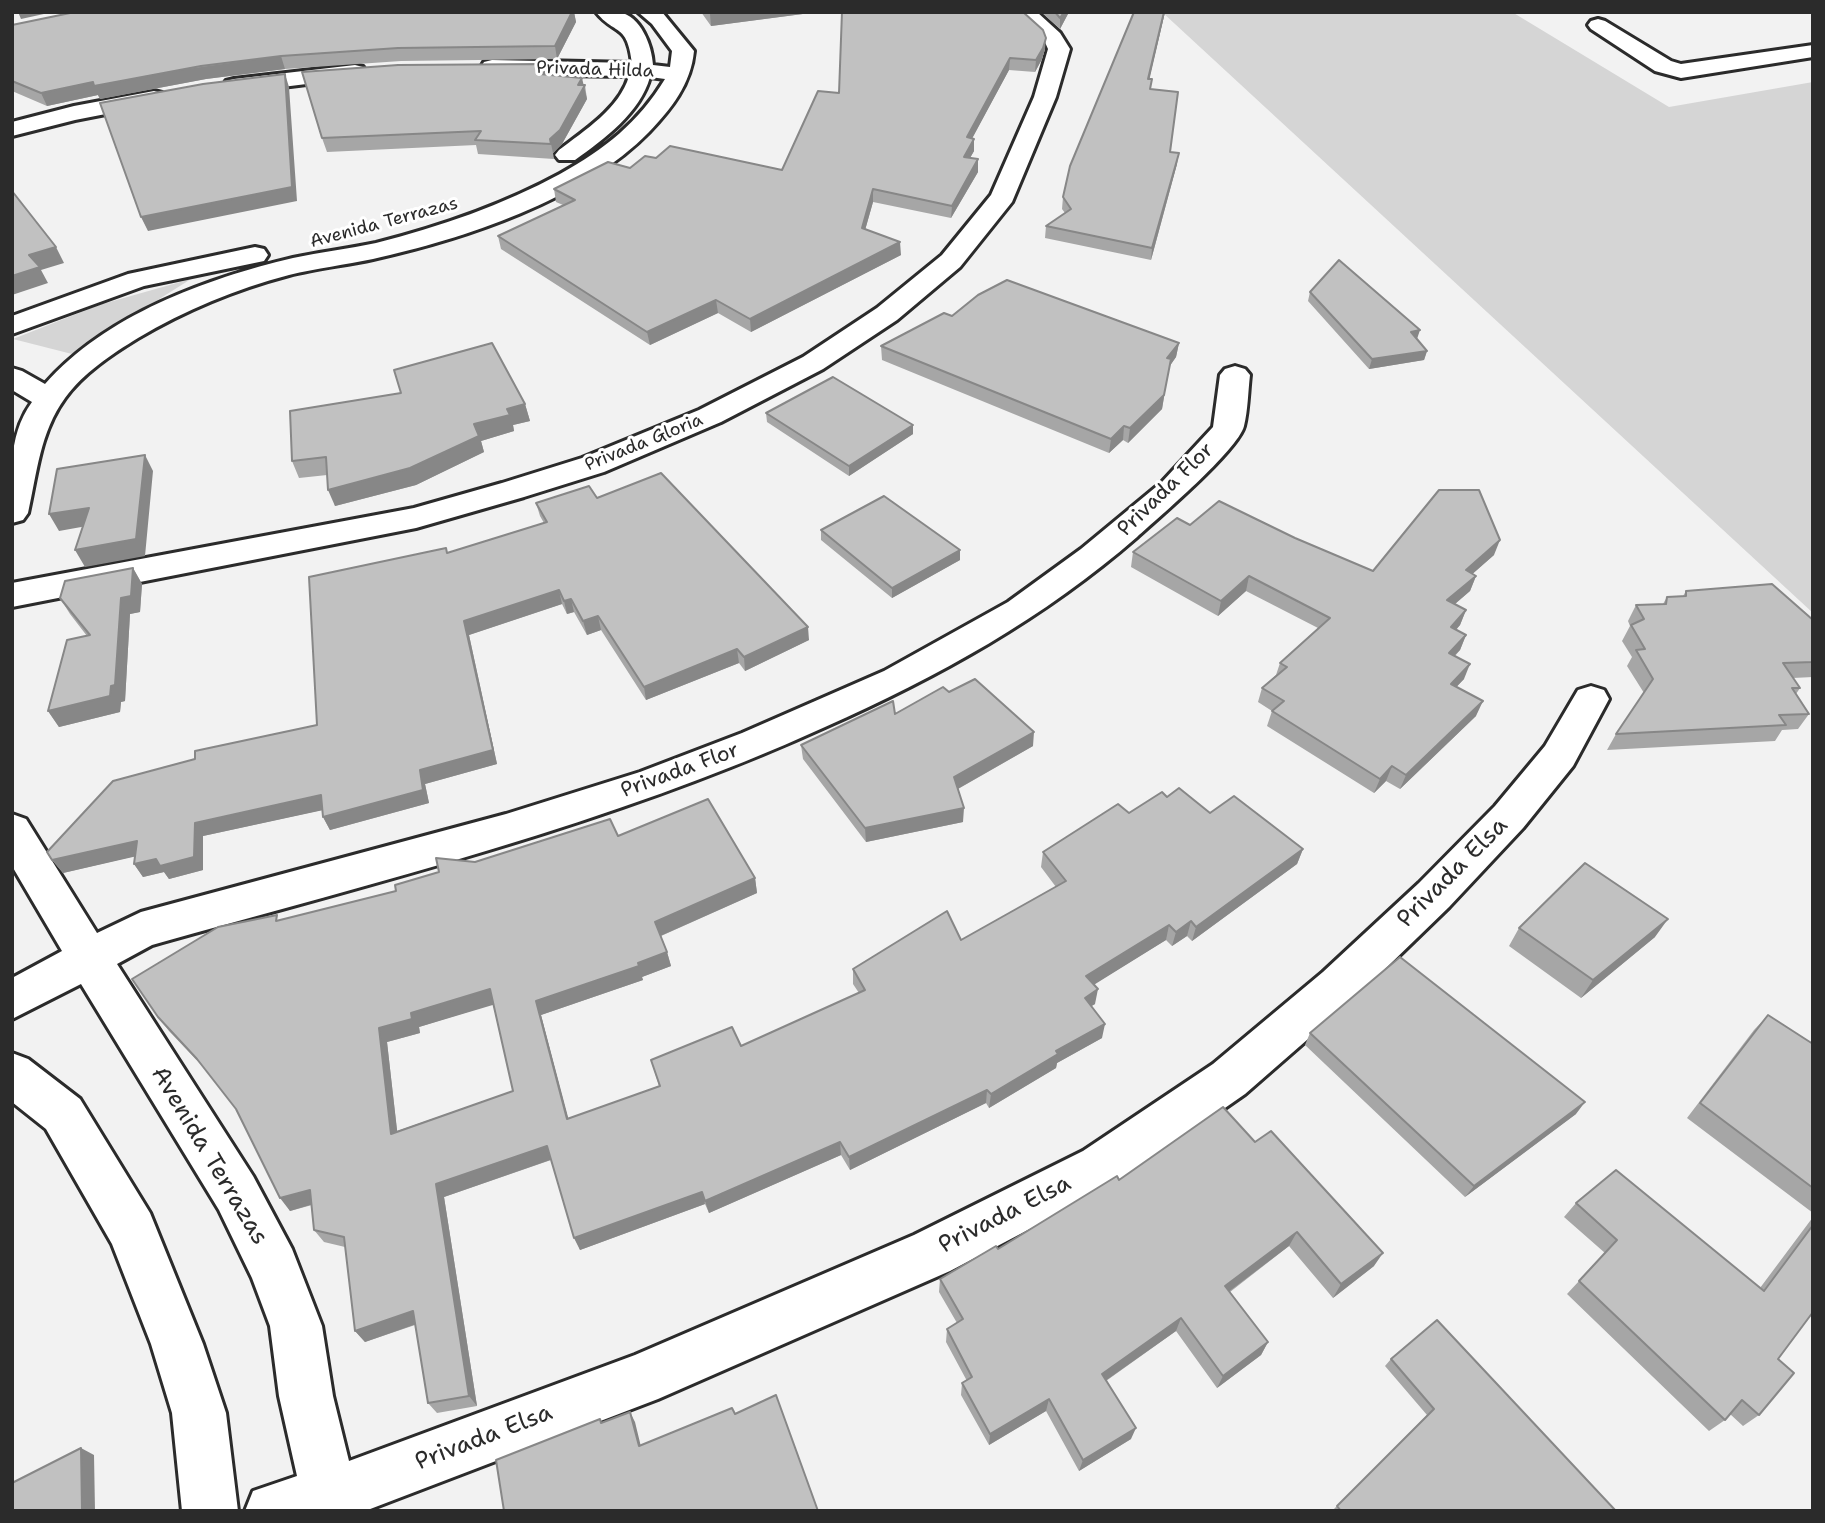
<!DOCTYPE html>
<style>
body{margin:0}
#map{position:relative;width:1825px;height:1523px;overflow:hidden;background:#f2f2f2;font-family:"Shantell Sans",sans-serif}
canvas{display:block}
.frame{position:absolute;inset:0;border:14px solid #2b2b2b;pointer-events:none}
</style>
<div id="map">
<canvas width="1825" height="1523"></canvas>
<div class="frame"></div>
</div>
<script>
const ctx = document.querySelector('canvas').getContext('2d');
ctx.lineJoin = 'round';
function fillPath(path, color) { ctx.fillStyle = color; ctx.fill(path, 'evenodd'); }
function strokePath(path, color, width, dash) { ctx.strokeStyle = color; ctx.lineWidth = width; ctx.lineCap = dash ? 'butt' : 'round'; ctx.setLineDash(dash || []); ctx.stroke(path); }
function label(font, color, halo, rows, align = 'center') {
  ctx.font = font + ' "Shantell Sans",sans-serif'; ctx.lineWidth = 6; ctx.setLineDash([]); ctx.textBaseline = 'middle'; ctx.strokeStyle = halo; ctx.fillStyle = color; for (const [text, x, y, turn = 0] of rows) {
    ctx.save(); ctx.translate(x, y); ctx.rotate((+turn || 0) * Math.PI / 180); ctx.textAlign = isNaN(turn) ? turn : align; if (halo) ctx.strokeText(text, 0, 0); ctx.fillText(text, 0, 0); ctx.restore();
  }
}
fillPath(new Path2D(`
 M1162 12H1512L1669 107 1813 82V613Z
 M191 279 72 354 13 339 99 305Z`), '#d5d5d5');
const minor = new Path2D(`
 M596 12C603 12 611 11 619 12 641 16 652 46 653 65L670 67 672 51 652 24 638 12H662L694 51C691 84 671 109 649 132 583 200 463 239 373 259 345 265 317 268 289 275 236 289 185 310 138 338 112 354 83 373 65 398 40 432 37 473 28 513L23 520 12 523C12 480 6 438 32 402L12 390V368L22 371 45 384C106 315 205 279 293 258 320 252 349 249 376 243 439 227 503 205 560 174 605 149 638 123 665 79L650 77C640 113 604 139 575 160H559L555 155 559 150C584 131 620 108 629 76L492 74 484 72 481 67 484 62 492 60 632 63C627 22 615 36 596 12Z
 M1014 12H1037L1060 33 1070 49 1056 97 1012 202 960 267 897 320 823 369 721 422 604 472 524 497 416 528 12 607V583L414 508 502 483 582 458 699 410 803 357 877 308 942 255 991 195 1034 97 1048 49 1044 40Z
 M1598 19 1605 21 1671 61 1681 64 1813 45V57L1681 78 1655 71 1591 29 1588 25 1591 21Z
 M355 65 363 67 366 72 363 77 234 93 226 91 223 86 226 81 234 79Z
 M154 91 162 93 165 98 162 103 75 120 12 136V122L74 106Z
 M255 247 264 249 268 255 264 261 144 286 12 334V316L128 274Z
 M1235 366 1245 369 1250 375C1248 392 1248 410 1244 426 1238 450 1158 518 1137 537 1044 618 938 677 825 727 610 825 380 881 152 945L117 964 253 1176 292 1249 322 1326 333 1396 349 1461 635 1355 914 1235 1083 1151 1213 1064 1323 972 1419 883 1495 806 1545 746 1578 690 1591 686 1604 690 1609 699 1573 766 1523 828 1449 907 1355 998 1245 1094 1117 1183 950 1271 658 1399 365 1511H245L253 1491 297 1476 279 1396 270 1326 252 1278 219 1210 81 984 12 1019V978L62 951 12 866V814L26 819 97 933 141 912 506 814 640 772 742 733 884 671 1008 602 1081 549 1162 482 1213 427 1220 375 1225 369Z
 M12 1053 28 1059 80 1099 150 1213 203 1344 226 1413 238 1511H182L172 1413 151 1344 112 1244 46 1129 12 1102Z`);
strokePath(minor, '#2b2b2b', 6);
fillPath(minor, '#fff');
fillPath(new Path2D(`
 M75 12H574L576 22 557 59 401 61 285 69 206 79 100 99 98 95 47 106 12 91V25Z
 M701 12H818L711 26Z
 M1041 12H1069L1060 29Z
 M1134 12H1165L1149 79 1150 89 1170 152 1177 164 1151 260 1045 238 1046 226 1065 213 1062 209 1063 197Z
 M1045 49 1042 59 1035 72 1009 70 972 138 974 139V151L970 158 978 172 951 218 873 202 865 230 901 255 751 332 718 313 650 345 501 249 498 236 563 205 556 202 554 189 630 168 656 158 782 170 839 93Z
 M545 64 547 74 585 85 587 99 562 144 553 153 554 159 478 154 476 145 327 152 322 138Z
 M1310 292 1417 339 1427 351 1424 360 1369 369 1308 301Z
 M952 316 1179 343 1176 357 1169 367 1162 409 1128 443 1123 440 1109 453 882 360 881 346Z
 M525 404 530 421 513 425 514 431 481 441 484 452 416 485 335 506 327 475 299 478 292 461Z
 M766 413 913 434 849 476 767 422Z
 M597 498 809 640 745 671 739 663 646 700 601 630 587 635 574 612 567 614 562 604 469 635 497 764 425 784 429 803 330 830 323 817 322 810 203 836V870L169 879 164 872 143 877 134 864 135 856 63 873 52 860 195 759 317 725 448 553 544 523 540 516 536 503Z
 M1190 525 1295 538 1373 571 1494 555 1472 574 1476 576 1470 591 1455 604 1466 610 1460 625 1456 630 1466 635 1460 650 1455 656 1464 679 1456 687 1476 716 1400 789 1386 781 1374 793 1267 726 1272 711 1258 702 1262 688 1276 675 1280 663 1318 628 1246 591 1218 616 1131 567 1133 552Z
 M821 530 960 560 892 598 821 540Z
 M133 568 142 584 140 612 130 614 125 701 121 702 120 712 59 727 48 711 87 636 70 614 60 598Z
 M1686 591 1813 620V677L1793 678 1800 688 1796 694 1809 714 1798 729 1782 730 1775 741 1607 750 1616 734 1644 693 1627 666 1632 657 1622 641 1630 626 1628 621 1636 605 1663 604 1667 597 1683 596Z
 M949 692 1033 746 958 789 963 822 866 842 803 759 801 745 895 714Z
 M1167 797 1303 849 1297 864 1192 941 1187 936 1172 946 1166 940 1094 984 1095 1004 1091 1006 1102 1038 1057 1063 1056 1068 989 1108 986 1103 850 1170 841 1155 709 1213 705 1204 580 1250 551 1160 444 1197 477 1406 437 1413 428 1403 415 1325 365 1342 355 1331 345 1247 324 1242 314 1230 312 1205 290 1211 236 1109 207 1071 169 1031 158 1017 280 920 396 891 475 862 618 836 755 878 757 893 661 936 667 952 671 966 642 977 643 980 541 1015 568 1119 659 1086 651 1060 741 1046 859 993 853 984V969L961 940 1056 887 1041 867 1043 852ZM493 1004 513 1091 397 1131 387 1042 420 1033 419 1027Z
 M1519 928 1655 937 1581 998 1509 946Z
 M1768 1015 1813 1044V1213L1687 1118 1754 1030Z
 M1310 1033 1576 1114 1465 1197 1305 1045Z
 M1255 1142 1374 1266 1333 1298 1289 1246 1230 1292 1268 1342 1261 1355 1217 1388 1176 1331 1106 1381 1131 1439 1079 1471 1046 1411 989 1445 961 1395 962 1383 967 1381 946 1342 947 1329 957 1323 939 1292 940 1279 998 1249 1119 1180Z
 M1576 1203 1760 1288 1813 1217V1312L1778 1359 1759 1415 1743 1426 1730 1414 1725 1420 1709 1431 1567 1294 1605 1253 1564 1217Z
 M1391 1359 1616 1511H1332L1427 1415 1385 1366Z`), '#a6a6a6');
fillPath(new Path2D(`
 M18 12H53L21 19Z
 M572 12H574L576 22 557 59 555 46Z
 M725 12H818L711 26 710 14Z
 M1064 12H1069L1060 29V18Z
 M1164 12H1165L1147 90 1148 79Z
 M1046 38 1045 49 1042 59 1035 72 1036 60Z
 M281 56 285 69 206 79 100 99 98 95 47 106 41 93 93 82Z
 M1010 58 1009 70 966 150 967 137Z
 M545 64 548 77 540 74Z
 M285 74 289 87 297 201 148 231 141 217Z
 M582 78 587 99 562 144 553 153 550 139Z
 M974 139V151L963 170 964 157Z
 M1179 153 1177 164 1151 260 1152 248Z
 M978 159V172L951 218 952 206Z
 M873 189V202L862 241V228Z
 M900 242 901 255 751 332 750 319Z
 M56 247 64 263 41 270 48 283 12 295V276L29 255Z
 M716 300 718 313 650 345 647 332Z
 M1420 330 1417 339 1411 332Z
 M1179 343 1176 357 1169 367 1162 409 1128 443 1130 428 1167 358Z
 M1427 351 1424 360 1369 369 1372 359Z
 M525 404 530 421 513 425 514 431 481 441 484 452 416 485 335 506 328 490 507 409Z
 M913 425V434L849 476V466Z
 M1124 426 1123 440 1109 453 1111 439Z
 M145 455 153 471 145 556 85 567 75 550Z
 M89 508 98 524 59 531 49 514Z
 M1500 540 1494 555 1460 585 1466 570Z
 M960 550V560L892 598V588Z
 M133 568 142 584 140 612 130 614 125 701 121 702 120 712 59 727 48 711 121 598Z
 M1249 576 1246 591 1218 616 1221 601Z
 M1476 576 1470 591 1442 615 1447 600Z
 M559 590 562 604 469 635 497 764 425 784 429 803 330 830 323 817 420 770 464 621Z
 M571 599 574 612 567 614 564 601Z
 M1466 610 1460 625 1445 642 1451 627Z
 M598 616 601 630 587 635 583 621Z
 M808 627 809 640 745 671 744 657Z
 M1466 635 1460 650 1443 667 1449 653Z
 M737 649 739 663 646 700 644 687Z
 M1470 664 1464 679 1445 699 1451 684Z
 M1483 701 1476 716 1400 789 1406 775Z
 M1034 732 1033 746 954 791V777Z
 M1392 766 1386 781 1374 793 1380 779Z
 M321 795 328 809 203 836V870L169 879 164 872 143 877 134 864 195 823Z
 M964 808 963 822 866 842 865 828Z
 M137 841 146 854 63 873 52 860Z
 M1303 849 1297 864 1192 941 1196 927Z
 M755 878 757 893 658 937 655 922Z
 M1668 919 1655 937 1581 998 1593 980Z
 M1191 921 1187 936 1172 946 1176 932Z
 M1169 925 1166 940 1084 991 1086 976Z
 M667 952 671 966 642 977 643 980 541 1015 572 1132 567 1119 536 1001Z
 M490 989 496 1004 419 1027 420 1033 387 1042 399 1147 391 1134 379 1028 411 1013Z
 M1098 989 1095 1004 1082 1012 1085 998Z
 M1105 1024 1102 1038 1057 1063 1056 1068 989 1108 991 1094 1056 1051Z
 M987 1090 986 1103 850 1170 849 1157Z
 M1585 1102 1576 1114 1465 1197 1474 1186Z
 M840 1142 841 1155 709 1213 705 1201Z
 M547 1146 553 1159 444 1197 477 1406 469 1396 436 1184Z
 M310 1190 320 1202 290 1211 280 1198Z
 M702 1192 705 1204 580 1250 574 1238Z
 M1297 1232 1289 1246 1219 1299 1225 1286Z
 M1383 1253 1374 1266 1333 1298 1341 1284Z
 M413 1311 422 1322 365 1342 355 1331Z
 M1181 1318 1176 1331 1098 1386 1102 1374Z
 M1268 1342 1261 1355 1217 1388 1223 1376Z
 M1049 1399 1046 1411 989 1445 990 1434Z
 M630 1412 635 1422 643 1455 639 1446Z
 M1136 1428 1131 1439 1079 1471 1083 1460Z
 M81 1448 94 1455 95 1511H82Z`), '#878787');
const building = new Path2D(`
 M75 12H572L555 46 398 48 281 56 201 66 94 86 93 82 41 93 12 81V25Z
 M842 12H1023L1043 30 1046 38 1043 48 1036 60 1010 58 967 137 974 139 964 157 978 159 952 206 873 189 862 228 900 242 750 319 716 300 647 332 498 236 575 200 554 189 608 162 630 168 645 156 656 158 670 146 782 170 818 91 839 93Z
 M1055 12H1064L1060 18Z
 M1134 12H1164L1148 79H1152L1150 89 1178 92 1170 152 1179 153 1152 248 1046 226 1071 209 1063 197 1070 166Z
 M545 64 540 74 582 78 578 85H585L560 130 550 139 551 144 475 140 481 131 322 138 302 72 398 65Z
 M285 74 292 187 141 217 100 103 203 84Z
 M12 191 56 247 29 255 40 267 12 276Z
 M1339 260 1420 330 1411 332 1427 351 1372 359 1310 292Z
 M1007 280 1179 343 1167 358 1171 359 1164 395 1130 428 1124 426 1111 439 881 346 944 313 952 316 978 295Z
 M492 343 525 404 507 409 510 415 474 424 479 436 410 468 328 490 326 457 292 461 290 411 401 393 394 370Z
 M833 377 913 425 849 466 766 413Z
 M145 455 136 539 75 550 89 508 49 514 57 469Z
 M661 473 808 627 744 657 737 649 644 687 598 616 583 621 571 599 564 601 559 590 464 621 493 750 420 770 423 790 323 817 321 795 195 823 194 857 160 866 156 859 134 864 137 841 52 860 47 852 113 781 195 759V751L317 725 309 577 446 548 447 553 547 522 536 503 589 486 597 498Z
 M1439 490H1479L1500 540 1466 570 1476 576 1447 600 1466 610 1451 627 1466 635 1449 653 1470 664 1451 684 1483 701 1406 775 1392 766 1380 779 1272 711 1284 701 1262 688 1287 667 1280 663 1330 618 1249 576 1221 601 1133 552 1177 518 1190 525 1219 501 1295 538 1373 571Z
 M884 496 960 550 892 588 821 530Z
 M133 568 131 596 121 598 115 685 111 686 110 696 48 711 67 640 90 635 60 598 65 581Z
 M1772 584 1813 620V662L1783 663 1800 688H1792L1809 714 1779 715 1786 725 1616 734 1653 679 1636 650 1645 649 1631 625 1644 619 1636 605 1666 604 1667 597 1686 596V591Z
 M975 679 1034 732 954 777 964 808 865 828 801 745 893 701 895 714 943 687 949 692Z
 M1179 788 1210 813 1234 796 1303 849 1196 927 1191 921 1176 932 1169 925 1086 976 1098 989 1085 998 1105 1024 1056 1051 1058 1054 991 1094 987 1090 849 1157 840 1142 705 1201 702 1192 574 1238 547 1146 436 1184 469 1396 428 1403 413 1311 355 1331 344 1237 314 1230 310 1190 280 1198 236 1109 197 1059 158 1017 132 979 218 927 277 915 276 921 396 891 395 885 439 872 436 858 475 862 610 819 618 836 708 799 755 878 655 922 667 952 638 963 639 966 536 1001 567 1119 660 1086 651 1060 732 1027 741 1046 865 990 853 969 947 911 961 940 1066 881 1043 852 1118 804 1129 813 1162 792 1167 797ZM490 989 513 1091 391 1134 379 1028 412 1019 411 1013Z
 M1585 863 1668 919 1593 980 1519 928Z
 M1400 957 1585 1102 1474 1186 1310 1033Z
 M1768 1015 1813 1044V1188L1700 1103Z
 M1223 1107 1255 1142 1271 1131 1383 1253 1341 1284 1297 1232 1225 1286 1268 1342 1223 1376 1181 1318 1102 1374 1136 1428 1083 1460 1049 1399 990 1434 962 1383 972 1377 947 1329 963 1319 940 1279 996 1246 998 1249 1117 1176 1119 1180Z
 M1616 1170 1764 1291 1813 1225V1312L1778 1359 1794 1373 1759 1415 1742 1400 1725 1420 1579 1281 1617 1240 1576 1203Z
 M1437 1320 1616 1511H1341L1337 1506 1434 1409 1391 1359Z
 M776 1395 818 1511H504L496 1460 600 1419 601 1423 630 1412 639 1446 732 1408 735 1414Z
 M81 1448 82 1511H12V1483Z`);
fillPath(building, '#c1c1c1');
strokePath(building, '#878787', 2);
label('18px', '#2b2b2b', '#fff', [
 ["Privada Hilda",595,70,2],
 ["Avenida Terrazas",384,223,-15],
 ["Privada Gloria",644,443,-22]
]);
label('21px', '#2b2b2b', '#fff', [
 ["Privada Flor",1166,490,-44],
 ["Privada Flor",680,771,-20]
]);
label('24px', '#2b2b2b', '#fff', [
 ["Privada Elsa",1453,873,-45],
 ["Avenida Terrazas",209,1156,59],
 ["Privada Elsa",1005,1215,-27],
 ["Privada Elsa",484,1438,-21]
]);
</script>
